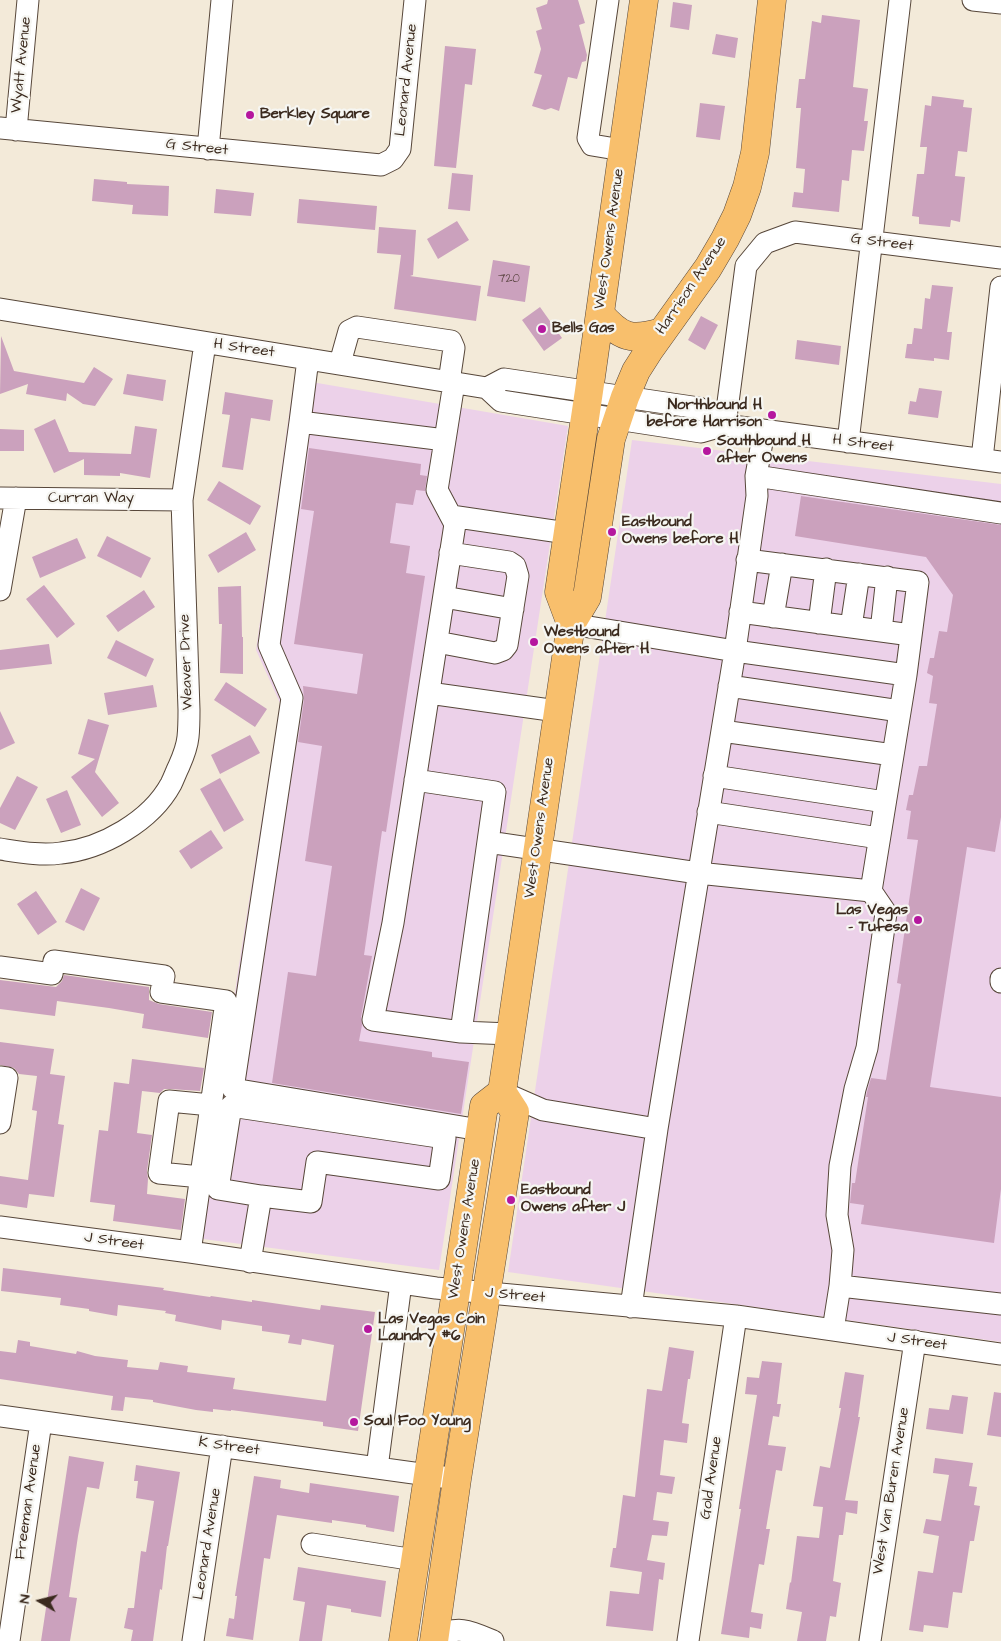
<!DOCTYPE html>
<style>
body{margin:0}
#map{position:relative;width:1001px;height:1641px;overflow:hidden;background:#f3ead9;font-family:"Architects Daughter",sans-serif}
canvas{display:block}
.north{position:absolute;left:15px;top:1576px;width:50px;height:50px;-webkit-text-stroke:4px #f6f6f2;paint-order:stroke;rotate:278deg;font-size:14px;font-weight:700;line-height:20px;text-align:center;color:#3b2a1e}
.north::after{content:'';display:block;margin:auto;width:18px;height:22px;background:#3b2a1e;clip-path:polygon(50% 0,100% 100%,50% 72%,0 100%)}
</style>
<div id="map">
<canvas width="1001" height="1641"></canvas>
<div class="north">N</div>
</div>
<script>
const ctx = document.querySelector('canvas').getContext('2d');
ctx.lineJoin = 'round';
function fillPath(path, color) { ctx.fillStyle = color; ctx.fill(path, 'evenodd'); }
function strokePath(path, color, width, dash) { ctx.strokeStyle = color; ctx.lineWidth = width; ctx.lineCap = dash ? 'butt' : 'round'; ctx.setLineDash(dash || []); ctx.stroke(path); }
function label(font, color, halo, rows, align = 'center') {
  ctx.font = font + ' "Architects Daughter",sans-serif'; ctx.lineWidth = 4.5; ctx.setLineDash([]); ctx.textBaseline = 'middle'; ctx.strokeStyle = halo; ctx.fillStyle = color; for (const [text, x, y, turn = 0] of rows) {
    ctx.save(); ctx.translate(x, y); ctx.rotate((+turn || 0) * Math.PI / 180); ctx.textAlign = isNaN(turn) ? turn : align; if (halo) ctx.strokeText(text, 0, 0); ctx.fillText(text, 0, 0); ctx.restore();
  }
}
fillPath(new Path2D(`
 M294 379 568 426 439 1270 203 1239 237 978 280 703 256 650Z
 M632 440 1001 484V1342L508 1272Z`), '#ecd1e9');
fillPath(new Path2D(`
 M548 0H578L585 23 579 25 587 55 586 61 582 62 577 79 568 77 559 111 551 108 545 110 532 106 542 75 534 73 541 49 536 31 542 29 536 8 547 4Z
 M673 2 692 5 689 30 670 27Z
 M822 15 860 20 853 87 868 89 864 121H868L864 151 852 150 849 181 842 180 839 212 792 207 794 192 803 193 805 169 796 168 801 108H796L799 79H805L812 21 821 23Z
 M716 34 738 38 735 58 712 54Z
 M445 46 476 49 472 85 465 84 456 168 434 166Z
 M932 96 964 100 963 107 972 108 967 152 958 151 955 176 965 177 960 222 951 220 950 227 919 224V217L912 216 917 174H924L927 147H920L925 105 931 106Z
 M700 103 725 106 720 140 696 137Z
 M452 173 473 175 470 211 448 209Z
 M94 179 127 182V184L169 186 168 216 132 214 133 205 92 201Z
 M216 189 254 193 251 216 214 213Z
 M299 199 377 206 375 230 297 223Z
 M457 221 469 240 438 259 427 239Z
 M379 227 416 230 413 275 410 276 481 286 476 321 394 309 401 255 377 253Z
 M493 260 530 266 525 302 487 296Z
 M932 285 953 287 947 332H952L949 360 934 358V361L905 358 907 344H912L914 328 922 329 925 298 930 299Z
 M540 307 562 338 544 351 522 320Z
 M701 316 718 325 705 350 688 340Z
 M1 336 14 371 84 383 94 367 113 379 95 406 83 404 67 393 66 401 26 394 28 384 0 394Z
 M797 340 841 346 839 365 795 359Z
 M127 374 166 380 163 401 123 394Z
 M919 388 942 391 938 418 908 414 910 401 916 402Z
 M225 392 273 400 270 421 251 418 243 470 222 467 230 415 222 414Z
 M55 419 69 452 131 454 135 426 157 429 150 478 120 473V476L84 475V459L54 473 34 429Z
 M0 429 24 430V451H0Z
 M309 448 421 464 420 475 427 476 425 491 416 490 413 505 396 503 390 543 410 546 406 573 425 576 386 832 382 831 364 955 372 956 361 1017 362 1025 359 1041 432 1052V1057L469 1062 461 1114 272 1083 288 972 316 976 332 866 305 861 322 746 298 742 304 700 303 686 357 694 363 654 294 644 314 511 301 509Z
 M219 481 261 506 250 525 207 500Z
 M801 496 1001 525V817L995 852 967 847 930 1087 1001 1097V1189L994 1243 861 1224 864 1205 850 1203 852 1183H855L868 1097H866L867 1092 871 1078 886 1080 901 984 897 983 918 840 907 839 911 811 906 810 909 795H913L919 766H927L937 704 929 703 933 676 927 673 930 658H934L939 631 947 632 953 595 926 557 795 536Z
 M246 532 256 550 218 573 208 555Z
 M107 536 151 558 141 578 97 556Z
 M77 538 86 558 40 578 32 557Z
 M44 585 75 624 57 638 26 599Z
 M241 586 242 637H243V674L220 673 222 624H219L218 587Z
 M144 590 155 607 118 632 106 616Z
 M116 640 154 659 146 677 107 658Z
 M49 644 52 664 0 670V650Z
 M226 682 267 709 255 727 214 700Z
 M153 685 157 707 108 715 104 693Z
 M0 711 15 743 0 750Z
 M88 719 109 725 95 772 119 803 102 817 71 777 95 759 78 754Z
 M250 735 260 753 220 774 211 755Z
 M17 776 38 787 15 830 0 823V808Z
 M220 778 244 820 224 832 200 789Z
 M67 790 81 825 61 833 46 799Z
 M211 830 223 848 191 869 179 851Z
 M81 888 100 898 84 931 65 922Z
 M36 891 57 922 38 935 17 904Z
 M64 975 149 987V1000L159 1004 212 1012 208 1038 142 1028 144 1014 109 1008 57 1001 55 1016 0 1009V980L56 987 62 981Z
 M0 1042 54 1049 50 1074 65 1076 58 1124 64 1125 54 1197 29 1194 27 1208 0 1204V1176L28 1180 37 1111 32 1110 37 1076 19 1074 14 1068 0 1065Z
 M132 1059 204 1068 200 1091 170 1089H164L160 1093 142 1091 137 1133 152 1135 147 1171 148 1179 147 1194 185 1199 181 1230 113 1221 115 1205 90 1202 99 1130 108 1131 114 1082 129 1084Z
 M3 1268 164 1288 163 1290 210 1297 211 1296 252 1302V1300L320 1310 321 1305 375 1312 358 1431 323 1426V1422L231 1410V1411L213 1409V1412L196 1410 153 1402V1400L125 1397 123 1411 111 1410 113 1396 0 1379V1351L16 1353 18 1340 30 1342V1346L76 1354 77 1351 95 1356 128 1360 127 1367 158 1370 160 1362 188 1366 187 1372 235 1378 233 1389 326 1401 334 1345 302 1339 301 1345 288 1343 290 1335 262 1331V1326L222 1320 221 1330 175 1321 176 1315 165 1313 166 1311 118 1305 117 1316 89 1311V1309L60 1305 61 1298 1 1291Z
 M669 1347 694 1351 690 1379H688L682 1423 689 1424 687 1443 664 1440 660 1475 675 1477 672 1494 657 1492 653 1520 669 1522 667 1536 652 1535 647 1560 665 1563 663 1580 659 1579 653 1631 606 1626 610 1591 639 1594 642 1572 610 1567 613 1548H616L623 1495 635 1497 647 1389 662 1391Z
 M762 1361 782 1363 777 1404H781L779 1417 773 1416 768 1445 786 1447 782 1471 776 1470 766 1529H770L764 1565 759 1564 751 1612 763 1614 761 1629 750 1627 749 1638 721 1634 741 1509H739L757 1395 745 1394 747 1377 759 1378Z
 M845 1372 864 1375 858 1417H860L845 1500 858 1501 857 1514 846 1512 843 1535H839L833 1581 841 1583 836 1617 830 1616 826 1641H797L802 1612 786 1609 790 1582 791 1583 797 1536 819 1538 823 1507 813 1506 820 1466 830 1468 841 1408H839Z
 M994 1392 1001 1393V1437L987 1435Z
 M952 1395 968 1397 963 1434 926 1429 929 1408 949 1410Z
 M69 1456 104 1462 99 1489 87 1487 78 1536 69 1597 77 1598 70 1641H41Z
 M935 1458 973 1463 969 1486 977 1487 974 1505 980 1506 974 1541H970L962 1593 953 1592 948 1628 924 1625 923 1632 909 1630 918 1571 933 1573 939 1536 923 1533 926 1519 941 1521 949 1475 933 1473Z
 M136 1465 180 1472 168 1546H167L162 1590 160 1589 153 1641H131L133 1630 124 1628 128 1608H134L141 1551 146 1552 154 1501 136 1498 138 1481H134Z
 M254 1476 281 1480 280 1488 309 1493 310 1483 399 1496 394 1532 366 1527V1525L332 1520V1523L277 1515 270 1559 264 1558 253 1640 226 1636 229 1618 234 1619 237 1596H235Z
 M298 1567 386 1581 381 1617 351 1612V1609L327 1605 322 1641H299L305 1602 293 1600Z`), '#cba1bd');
const minor = new Path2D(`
 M608 0 588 138 592 145 622 150
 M973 0 1001 3
 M0 128 381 165 393 159 400 149 415 0
 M16 130 28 0
 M208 149 222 0
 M0 309 487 388 501 401 701 432 725 425 1001 462
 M340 363 349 331 357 327 451 341 454 348 449 382
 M487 388 504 379 699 408 725 425
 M300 422 308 359
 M725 425 746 266 765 243 795 232 1001 258
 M764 431 756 476 1001 513
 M445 440 454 383
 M848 442 900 0
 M982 459 1001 287
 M0 498 182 500
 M451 516 567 533
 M747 560 918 582 906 675
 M0 590 16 498
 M444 597 513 609
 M740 612 911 635
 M773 617 782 564
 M819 623 826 569
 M571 624 735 651 906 675 871 891 886 913 867 1048 855 1089 840 1166 837 1215 843 1250 840 1286 833 1330
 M851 627 859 574
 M881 631 887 577
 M437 642 495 653 503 650 507 645 518 576 515 566 509 562 450 553
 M729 686 900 711
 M429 693 557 711
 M722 731 893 755
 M714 776 885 802
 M415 780 495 792 461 1032
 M708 812 879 838
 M488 842 698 873 871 891
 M0 849C20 852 41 856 61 853 102 849 151 821 171 784 174 778 176 772 179 766 183 757 187 747 188 737 189 728 189 719 189 710L182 500 205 343
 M0 967 52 974 54 961 164 976 161 992 226 1001 190 1252
 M1001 979V982
 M0 1077 7 1078 0 1123
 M502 1092 543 1110 657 1129
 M480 1130 233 1089 292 698 269 645 300 422 445 440 437 490 455 524 393 923 373 1020 461 1032 510 1034
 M201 1177 159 1173 169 1101 211 1105
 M0 1227 190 1252 436 1288 736 1316 1001 1354
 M250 1262 261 1196 218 1189 231 1106 445 1138 439 1179 317 1162 311 1202 261 1196
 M840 1286 1001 1304
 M631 1307 657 1129 735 651 757 496 756 476
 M0 1416 457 1479
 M377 1468 401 1283
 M312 1544 415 1560
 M434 1637C459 1625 470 1631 493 1641
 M9 1641 41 1422
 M193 1641 222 1446
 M688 1641 736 1316
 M870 1641 915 1341`);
const major = new Path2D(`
 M600 314C621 338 631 341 662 332
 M571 624 559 592 589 391 644 0
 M403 1641 484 1106 502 1092
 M434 1641 457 1479 515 1112 502 1092 571 624 587 597 611 439 625 397 636 371 650 349 708 268 725 239 737 215 747 187 755 153 772 0`);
strokePath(minor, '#57473a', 23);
strokePath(major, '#57473a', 29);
strokePath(minor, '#fff', 21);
strokePath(major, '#f8bf6c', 28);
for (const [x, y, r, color] of [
 [250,115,5,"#b5179e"],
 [542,329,5,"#b5179e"],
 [772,415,5,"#b5179e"],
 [707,451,5,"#b5179e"],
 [612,532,5,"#b5179e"],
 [534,642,5,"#b5179e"],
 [918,920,5,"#b5179e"],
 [511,1200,5,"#b5179e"],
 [368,1329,5,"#b5179e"],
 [354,1422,5,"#b5179e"]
]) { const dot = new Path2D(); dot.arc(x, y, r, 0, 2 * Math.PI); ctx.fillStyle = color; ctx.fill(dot); strokePath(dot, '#f6f6f2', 2); }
label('12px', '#5f4846', null, [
 ["720",509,279]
]);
label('15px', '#3b2a1e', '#f6f6f2', [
 ["Wyatt Avenue",22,65,-84],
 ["Leonard Avenue",407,80,-84],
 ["G Street",197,148,6],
 ["West Owens Avenue",610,239,-82],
 ["G Street",882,243,7],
 ["Harrison Avenue",692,286,-56],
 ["H Street",244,349,8],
 ["H Street",863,444,7],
 ["Curran Way",91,499],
 ["Weaver Drive",187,662,-92],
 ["West Owens Avenue",540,828,-82],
 ["West Owens Avenue",465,1229,-81],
 ["J Street",114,1242,8],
 ["J Street",515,1296,5],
 ["J Street",917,1342,8],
 ["K Street",229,1447,8],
 ["Gold Avenue",712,1478,-82],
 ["West Van Buren Avenue",892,1491,-81],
 ["Freeman Avenue",29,1502,-82],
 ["Leonard Avenue",208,1544,-81]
]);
label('bold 15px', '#3b2a1e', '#f6f6f2', [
 ["Berkley Square",260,115],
 ["Bells Gas",552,329],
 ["Northbound H",762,406,"right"],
 ["before Harrison",762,423,"right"],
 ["Southbound H",717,442],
 ["after Owens",717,459],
 ["Eastbound",622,523],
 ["Owens before H",622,540],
 ["Westbound",544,633],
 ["Owens after H",544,650],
 ["Las Vegas",908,911,"right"],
 ["- Tufesa",908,928,"right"],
 ["Eastbound",521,1191],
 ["Owens after J",521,1208],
 ["Las Vegas Coin",378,1320],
 ["Laundry #6",378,1337],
 ["Soul Foo Young",364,1422]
], 'left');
</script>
